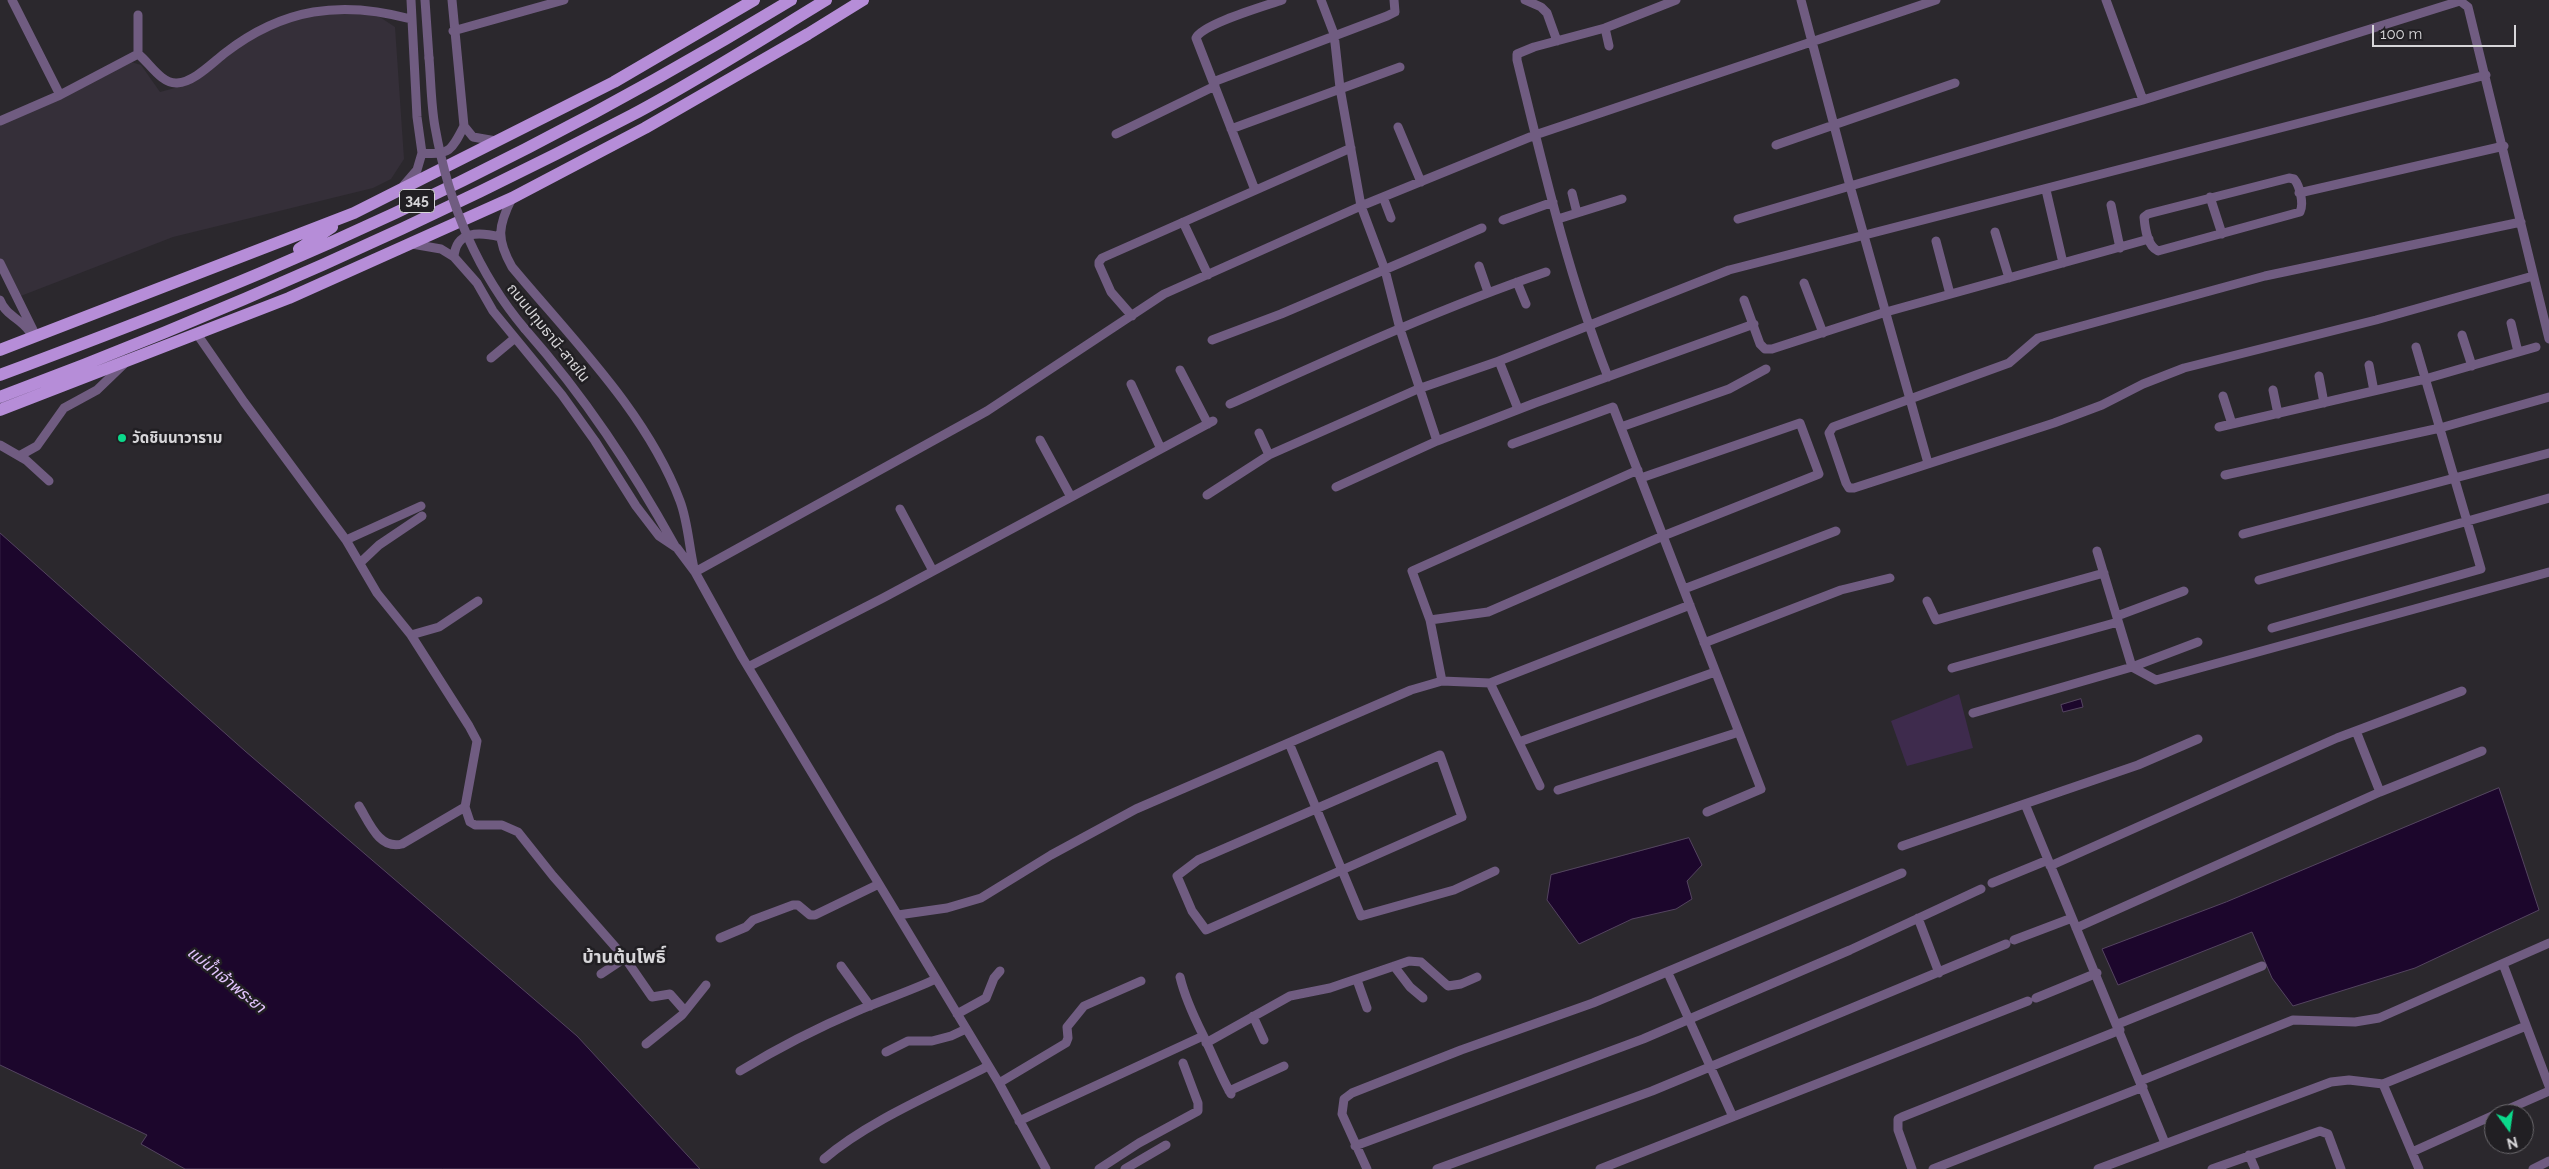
<!DOCTYPE html>
<meta charset="utf-8">
<style>
body{margin:0}
#map{position:relative;width:2549px;height:1169px;overflow:hidden;background:#2b282d;font-family:Raleway,sans-serif}
canvas{display:block}
.north{position:absolute;left:2484px;top:1104px;width:50px;height:50px;box-sizing:border-box;background:#211f23;border:1px solid #6a686c;border-radius:50%;rotate:166deg;font-size:14px;font-weight:700;line-height:20px;text-align:center;color:#d7d6d9}
.north::after{content:'';display:block;margin:auto;width:18px;height:22px;background:#0bd98b;clip-path:polygon(50% 0,100% 100%,50% 72%,0 100%)}
.scale{position:absolute;left:2372px;top:25px;width:144px;height:22px;box-sizing:border-box;border:2px solid #d7d6d9;border-top:0;padding-left:6px;font-size:15px;line-height:18px;white-space:nowrap;color:#d7d6d9;-webkit-text-stroke:4px #211f23;paint-order:stroke}
</style>
<div id="map">
<canvas width="2549" height="1169"></canvas>
<div class="north">N</div>
<div class="scale">100 m</div>
</div>
<script>
const ctx = document.querySelector('canvas').getContext('2d');
ctx.lineJoin = 'round';
function fillPath(path, color) { ctx.fillStyle = color; ctx.fill(path, 'evenodd'); }
function strokePath(path, color, width, dash) { ctx.strokeStyle = color; ctx.lineWidth = width; ctx.lineCap = dash ? 'butt' : 'round'; ctx.setLineDash(dash || []); ctx.stroke(path); }
function label(font, color, halo, rows, align = 'center') {
  ctx.font = font + ' Raleway,"Noto Sans Thai",sans-serif'; ctx.lineWidth = 5; ctx.setLineDash([]); ctx.textBaseline = 'middle'; ctx.strokeStyle = halo; ctx.fillStyle = color; for (const [text, x, y, turn = 0] of rows) {
    ctx.save(); ctx.translate(x, y); ctx.rotate((+turn || 0) * Math.PI / 180); ctx.textAlign = isNaN(turn) ? turn : align; if (halo) ctx.strokeText(text, 0, 0); ctx.fillText(text, 0, 0); ctx.restore();
  }
}
fillPath(new Path2D(`
 M369 10 395 27 404 159 391 179 373 188 173 237 13 299 0 265V123L131 62 141 65 160 92 182 86 263 31 308 14Z`), '#352f39');
fillPath(new Path2D(`
 M1959 694 1973 748 1907 766 1891 721Z`), '#3e2b4d');
const water = new Path2D(`
 M0 533 245 751 577 1036 700 1169H185L141 1144 147 1135 0 1065Z
 M2081 699 2083 707 2063 712 2061 705Z
 M2499 788 2539 910 2415 968 2293 1006 2272 978 2252 932 2118 985 2102 949 2226 902Z
 M1689 838 1702 865 1687 881 1692 899 1676 909 1632 919 1579 944 1547 900 1551 875Z`);
fillPath(water, '#1c062c');
strokePath(water, '#544460', 1);
strokePath(new Path2D(`
 M12 0 60 95
 M425 0 429 58
 M452 0 464 126 473 137 496 141
 M1321 0 1334 34 1340 88 1361 206 1385 270 1400 329 1437 441
 M1525 0 1541 7 1547 13 1557 41
 M1801 0 1850 186 1928 463
 M2106 0 2143 100
 M1605 28 1609 46
 M453 31 564 0
 M138 54V15
 M1213 82 1387 16 1395 12 1394 0
 M0 121 60 95 138 54C149 62 161 84 177 83 194 82 212 63 225 53 283 8 341 0 411 19
 M1398 127 1421 182
 M1231 129 1400 67
 M1116 134 1215 86
 M1776 145 1955 83
 M422 153C449 156 452 150 464 126
 M2289 178 2294 179C2300 186 2304 204 2300 212L2158 251C2147 246 2145 228 2144 217L2148 214Z
 M404 185 417 170 422 153 417 117 411 0
 M1255 190 1196 38C1202 24 1265 6 1282 0
 M2046 190 2063 263
 M1572 193 1577 213
 M2299 193 2504 146
 M1383 197 1391 218
 M2210 197 2222 234
 M512 198C498 226 496 239 512 267 572 339 647 413 680 501 688 522 689 547 694 568
 M2111 205 2120 248
 M1558 219 1622 199
 M1738 219 2143 100 2460 1 2468 7 2549 339
 M1503 220 1553 202
 M1183 222 1208 275
 M2521 222 2265 276 2038 338 2009 363 1833 427 1829 433 1846 483 1849 488H1854L2054 423 2102 405 2143 384 2184 368 2376 320 2533 276
 M1995 232 2009 278
 M1936 241 1950 294
 M412 244 441 249 454 257 477 283 493 311 562 395 595 441 636 506 659 536 677 548 695 572 742 657 999 1083 1046 1169
 M454 257C456 230 480 232 500 237
 M0 263 36 336
 M1479 266 1488 292
 M1517 282 1526 304
 M1804 283 1823 333
 M0 300C6 316 20 318 29 331
 M1744 300 1760 344 1765 349H1772L1886 312 2149 239
 M1132 316 1111 292 1099 265V262L1102 258 1351 148
 M2511 323 2518 352
 M525 329C585 397 631 467 675 546
 M197 334 244 402 346 540 377 593 411 635 469 726 477 741 465 807 470 822 475 825H502L518 832 553 876 625 958 652 997 670 994 685 1011
 M2462 335 2472 366
 M1212 340 1281 314 1482 228
 M491 358 515 338
 M1499 361 1518 409
 M2369 365 2374 391
 M1180 370 1208 424
 M2319 376 2324 403
 M1608 377C1568 275 1543 166 1517 60V54L1534 47 1605 28 1676 0
 M1131 384 1161 449
 M2273 390 2278 414
 M2223 396 2232 424
 M1230 404C1334 357 1438 309 1546 272
 M1621 427 1729 389 1766 369
 M2219 427 2425 379 2536 347
 M1259 433 1269 455
 M1040 440 1071 497
 M1512 444 1613 407 1761 789 1707 812
 M0 445 26 460 49 481
 M19 456 37 446 64 408 97 390 124 364
 M2225 475 2440 428 2549 397
 M1336 487 1437 441 1535 403 1754 324
 M1207 495 1269 455 1418 389 1499 361 1729 270 2486 75
 M900 509 933 571
 M2243 534 2549 453
 M346 540 421 506
 M2097 551 2132 667 2198 642
 M361 562 379 545 422 516
 M695 572 987 411 1164 294 1361 206 1535 135 1936 0
 M2259 580 2549 498
 M1684 589 1836 531
 M1927 601 1936 620 2104 573
 M2117 616 2184 591
 M1430 620 1488 612 1663 536 1819 474 1800 423 1641 478
 M2272 628 2481 569 2416 347
 M411 635 439 627 478 601
 M1704 643 1841 590 1890 578
 M748 667 883 598 1213 421
 M1952 668 2118 622
 M1442 681 1430 620 1412 571 1638 470
 M1490 683 1540 786
 M1973 713 2132 667 2156 680 2549 572
 M2356 731 2380 792
 M1519 742 1715 672
 M1289 743 1361 916 1454 890 1495 871
 M1440 755 1462 817 1206 930 1192 911 1177 876 1198 860Z
 M1558 790 1739 732
 M2025 804 2165 1143
 M359 806C369 822 379 850 402 844L465 807
 M1902 846 2138 765 2198 739
 M2050 866 2337 738 2462 691
 M1992 883 2048 860
 M898 915 947 908 981 898 1051 855 1136 809 1411 690 1442 681 1490 683 1690 605
 M1918 918 1939 973
 M2076 928 2380 792 2482 751
 M720 938 746 927 753 920 793 905H798L810 915H815L879 884
 M2014 940 2072 918
 M2503 964 2549 1086
 M841 966 870 1006
 M1394 966 1410 987 1423 998
 M1668 973 1733 1117
 M601 974 625 958
 M1180 977C1185 998 1193 1015 1203 1035 1213 1055 1220 1075 1231 1094
 M1357 980 1367 1008
 M2036 998 2097 973
 M957 1014 986 998 994 978 1000 971
 M1253 1016 1264 1040
 M2118 1024 2262 966
 M1206 1043 1290 996 1330 988 1409 961 1421 962 1448 986 1461 984 1477 977
 M646 1044 682 1015 706 985
 M886 1052 908 1041H932L951 1036 966 1029
 M740 1071C778 1048 817 1028 857 1011 883 1000 910 991 936 979
 M2140 1081 2293 1020 2355 1022 2379 1018 2549 943
 M999 1083 1066 1043 1068 1038 1067 1027 1084 1006 1141 981
 M2383 1084 2419 1169
 M1229 1091 1284 1066
 M2497 1114 2549 1091
 M1019 1121 1203 1036
 M1355 1146 1643 1039 1850 950 1981 889
 M2412 1152 2494 1115
 M2249 1155 2255 1169
 M824 1159C868 1121 936 1093 988 1066
 M1099 1169 1139 1143 1198 1111V1103L1183 1063
 M1125 1169 1166 1145
 M1367 1169 1342 1114 1344 1099 1352 1093 1461 1050 1593 1003 1902 873
 M1437 1169 1652 1091 2006 944
 M1600 1169 2028 1001
 M1912 1169 1898 1130V1119L1902 1117 2120 1030
 M1933 1169 2143 1087
 M2098 1169 2331 1082 2349 1080 2383 1084 2526 1026
 M2212 1169 2320 1131 2328 1134 2341 1169
 M2533 1169 2549 1161`), '#705c81', 9);
strokePath(new Path2D(`
 M299 249 332 227
 M0 350 354 213 614 82 754 0
 M0 375C88 342 176 309 263 272 445 195 622 103 791 0
 M0 397C216 316 428 222 632 115 698 80 762 39 826 0
 M0 410 289 298 512 198 645 128 808 34 863 0`), '#b68dd8', 12);
strokePath(new Path2D(`
 M429 58C431 81 431 105 435 127 448 201 476 271 525 329`), '#705c81', 9);
for (const [x, y, r, color] of [
 [122,438,5,"#0bd98b"]
]) { const dot = new Path2D(); dot.arc(x, y, r, 0, 2 * Math.PI); ctx.fillStyle = color; ctx.fill(dot); strokePath(dot, '#211f23', 2); }
for (const [x, y, w] of [
 [417,201,35]
]) { const box = new Path2D(); box.roundRect(x - w / 2, y - 11.5, w, 23, 4); ctx.fillStyle = '#211f23'; ctx.fill(box); strokePath(box, '#d7d6d9', 1); }
label('bold 14px', '#d7d6d9', null, [
 ["345",417,201]
]);
label('15px', '#d7d6d9', '#211f23', [
 ["ถนนปทุมธานี-สายใน",548,333,51]
]);
label('bold 15px', '#d7d6d9', '#211f23', [
 ["วัดชินนาวาราม",132,438]
], 'left');
label('italic 16px', '#e3c5fe', '#211f23', [
 ["แม่น้ำเจ้าพระยา",226,980,39]
]);
label('bold 18px', '#d7d6d9', '#211f23', [
 ["บ้านต้นโพธิ์",624,958]
]);
</script>
